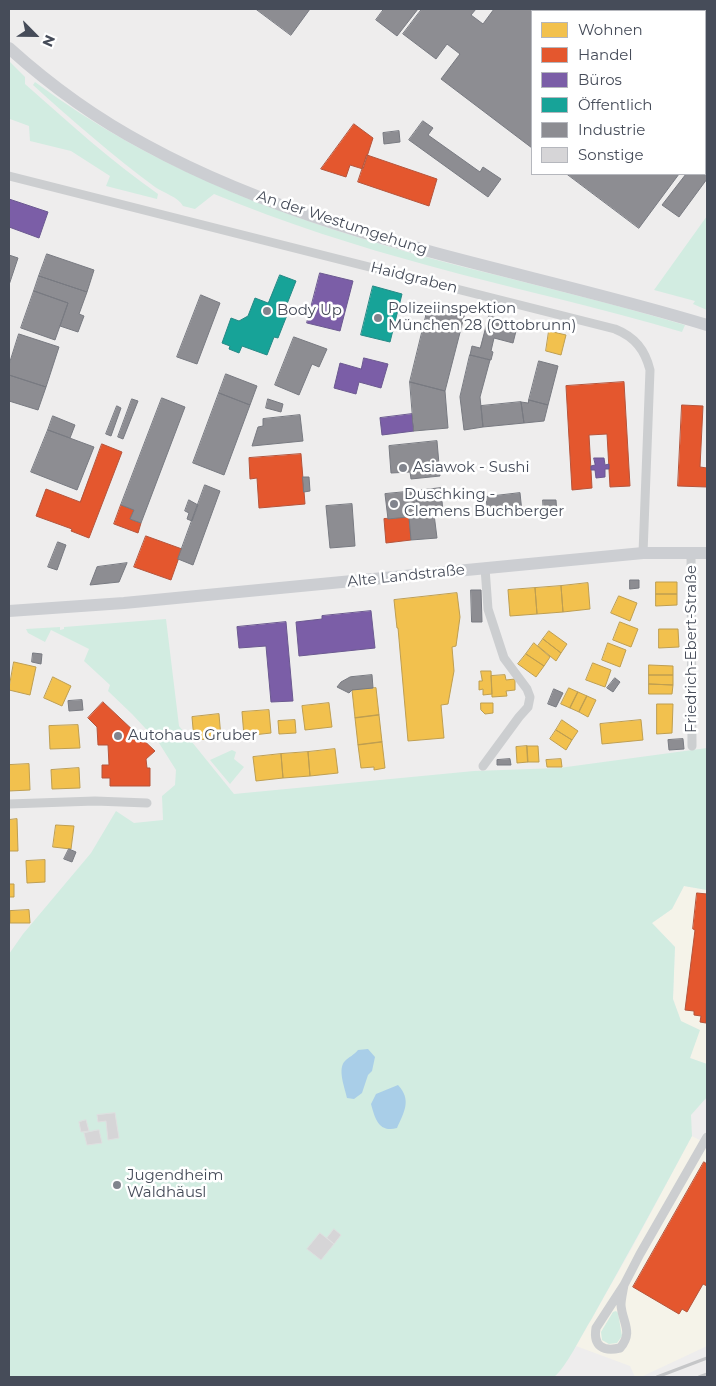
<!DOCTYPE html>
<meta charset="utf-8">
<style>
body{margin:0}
#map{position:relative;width:716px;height:1386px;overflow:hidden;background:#eeeded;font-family:Montserrat,sans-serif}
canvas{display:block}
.frame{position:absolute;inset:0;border:10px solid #464c59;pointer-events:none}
.legend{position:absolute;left:531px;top:10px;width:175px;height:165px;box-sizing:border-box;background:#fff;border:1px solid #b5b7bd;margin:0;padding:6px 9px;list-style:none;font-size:15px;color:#464c59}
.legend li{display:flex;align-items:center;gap:10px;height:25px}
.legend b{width:25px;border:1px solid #b5b7bd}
.north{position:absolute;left:10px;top:10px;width:50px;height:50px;-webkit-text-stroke:4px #fff;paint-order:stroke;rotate:113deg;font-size:14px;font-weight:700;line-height:20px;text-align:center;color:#464c59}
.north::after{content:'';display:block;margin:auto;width:18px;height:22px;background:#464c59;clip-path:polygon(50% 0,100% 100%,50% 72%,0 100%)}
</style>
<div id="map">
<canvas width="716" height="1386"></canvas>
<div class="frame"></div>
<ul class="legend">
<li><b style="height:14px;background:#f2c14e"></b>Wohnen</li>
<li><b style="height:14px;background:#e4572e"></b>Handel</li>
<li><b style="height:14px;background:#7b5ea7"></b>Büros</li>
<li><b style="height:14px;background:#17a398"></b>Öffentlich</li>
<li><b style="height:14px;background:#8d8d92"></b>Industrie</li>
<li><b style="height:14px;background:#d6d5d7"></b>Sonstige</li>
</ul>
<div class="north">N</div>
</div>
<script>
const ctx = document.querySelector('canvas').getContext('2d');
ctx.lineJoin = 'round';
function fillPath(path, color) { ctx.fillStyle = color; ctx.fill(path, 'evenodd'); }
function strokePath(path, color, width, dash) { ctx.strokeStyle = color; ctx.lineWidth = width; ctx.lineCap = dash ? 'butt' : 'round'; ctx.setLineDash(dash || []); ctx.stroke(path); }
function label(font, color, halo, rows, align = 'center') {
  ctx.font = font + ' Montserrat,sans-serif'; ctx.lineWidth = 5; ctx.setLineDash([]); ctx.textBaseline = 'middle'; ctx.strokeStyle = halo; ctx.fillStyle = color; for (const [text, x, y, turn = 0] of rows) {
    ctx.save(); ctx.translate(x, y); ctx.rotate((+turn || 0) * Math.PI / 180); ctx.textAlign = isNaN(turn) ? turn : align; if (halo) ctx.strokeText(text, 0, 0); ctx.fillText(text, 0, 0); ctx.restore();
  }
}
fillPath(new Path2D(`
 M684 886 707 890V1064L690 1058 692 1053 673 999 675 947 652 923 672 909Z
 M692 1136 707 1144V1346L641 1377H635L630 1366 576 1346 632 1248Z`), '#f5f3e9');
fillPath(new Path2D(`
 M9 61 25 77V84C68 122 111 161 158 194L157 199 106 186 110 176 71 151 30 141 29 126 10 119 9 120Z
 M35 82C153 170 292 221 433 259 517 281 602 300 685 325L682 332C599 307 514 289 430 266 356 246 285 223 214 194L195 209 183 206C178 197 164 193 155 187 112 155 73 121 33 85Z
 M707 216V310L693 304 695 301 654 290Z
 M166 619 179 726 234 794 474 771 559 768 707 748V890L684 886 672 909 652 923 675 947 673 999 681 1021 700 1030 690 1058 707 1064V1097L691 1115 692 1136C659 1198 625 1259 591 1320 582 1334 566 1368 554 1377H9V954L23 934 91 853 116 811 134 823 163 820 162 796 175 785 176 770 159 743 132 714 108 691 110 685 84 661 89 649 51 630 45 642 28 633 26 629 60 627V630L64 629V627Z
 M232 750 236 752 234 759 244 767 230 784 210 760Z
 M616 1311 618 1313 622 1336 617 1343 609 1344 602 1340 601 1332 613 1312Z`), '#d2ece1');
fillPath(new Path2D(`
 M368 1049 375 1057 372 1071 368 1075 362 1093 354 1099 347 1098C345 1088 337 1069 345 1061 349 1057 354 1055 358 1050Z
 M398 1085C412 1100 404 1112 397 1128 379 1133 375 1119 371 1104L376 1094Z`), '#a9cee8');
const homes = new Path2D(`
 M549 331 566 335 561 355 546 351Z
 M656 582H677V594H656Z
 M588 583 590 609 563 612 561 586Z
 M561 586 563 612 537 614 535 588Z
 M535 588 537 614 510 616 508 590Z
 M457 593 460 617 456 646 452 647 454 671 448 704 441 705 444 738 408 741 398 628H397L394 600Z
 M656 594H677V605L656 606Z
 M619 596 637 603 630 621 611 613Z
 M620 622 638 629 631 647 613 640Z
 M659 629H678L679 647 659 648Z
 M549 631 567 644 561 653 543 639Z
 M543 639 561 653 556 661 538 646Z
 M534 643 550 657 544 666 526 654Z
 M608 643 626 650 620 667 602 660Z
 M526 654 544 666 536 677 518 664Z
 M14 662 36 667 30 695 9 690Z
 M593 663 611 670 605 687 586 680Z
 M649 665 673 666V675H649Z
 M481 671H491L492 694 483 695V689L479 690V681H482Z
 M505 675 506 680 515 679V690L506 691 507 696 492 697 491 676Z
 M649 675H673V685L649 684Z
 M53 677 71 686 62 706 44 698Z
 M649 684 673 685 672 694H649Z
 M376 688 379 715 355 718 352 690Z
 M569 688 578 692 570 708 561 704Z
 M578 692 587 696 579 712 570 708Z
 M587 696 596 700 588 717 579 712Z
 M329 703 332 727 305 730 302 706Z
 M481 703H493V713L485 714 481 710Z
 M657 704H673L672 733 657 734Z
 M269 710 271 733 244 736 242 712Z
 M219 714 221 738 194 740 192 717Z
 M379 715 382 742 358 745 355 718Z
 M295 720 296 733 279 734 278 721Z
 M562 720 578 731 572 740 556 730Z
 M641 720 643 740 602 744 600 724Z
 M78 725 80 748 50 749 49 726Z
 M556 730 572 740 566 750 550 739Z
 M382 742 385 768 374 770V767L361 768 358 745Z
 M527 746 528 762 517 763 516 747Z
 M527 746H538L539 762H528Z
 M335 749 338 773 310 776 308 752Z
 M308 752 310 776 283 778 281 754Z
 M281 754 283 778 256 781 253 757Z
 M561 759 562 767H547L546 760Z
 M29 764 30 790 9 791V765Z
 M79 768 80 788 52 789 51 770Z
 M17 819 18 851H9V820Z
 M56 825 74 826 71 849 53 847Z
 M45 860V882L27 883 26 861Z
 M9 884H14V897H9Z
 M29 910 30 923H10V911Z`);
fillPath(homes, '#f2c14e');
strokePath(homes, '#be9e51', 1);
const shops = new Path2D(`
 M354 124 373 138 363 169 350 165 346 177 321 169Z
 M367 155 437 179 429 206 358 182Z
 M624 382 630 486 610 487 607 434 589 435 592 488 572 490 566 386Z
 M682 405 703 406 700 467 707 468V487L678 486Z
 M102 444 122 452 89 538 71 531 72 529 36 516 46 489 80 502Z
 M301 454 305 504 259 508 257 478 250 479 249 458Z
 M121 505 134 510 130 519 141 523 138 533 114 524Z
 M409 517 411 540 386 543 384 519Z
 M146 536 182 549 171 580 134 567Z
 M103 702 155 751 146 759 147 768H150V786H110V778H102V765H109L108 745H98L97 727 88 718Z
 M697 893 707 894 706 1023 700 1022 701 1016 694 1015V1011L685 1010 695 930 693 929Z
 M704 1162 707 1164V1286L703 1284 687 1312 682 1309 679 1314 633 1287Z`);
fillPath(shops, '#e4572e');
strokePath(shops, '#b5543b', 1);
const offices = new Path2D(`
 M9 199 48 212 39 238 9 227Z
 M320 273 353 281 340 331 307 323Z
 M364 358 388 364 381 388 359 382 356 394 334 388 340 363 361 369Z
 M412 414 414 431 382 435 380 418Z
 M594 458H604L605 465 609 464V469H605V477L596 478 595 470H591V466L595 465Z
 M371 611 375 648 299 656 296 622 322 619V616Z
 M286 622 293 701 271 702 266 646 239 648 237 627Z`);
fillPath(offices, '#7b5ea7');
strokePath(offices, '#6b5990', 1);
const public = new Path2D(`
 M280 275 296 281 285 309 289 310 278 338 274 337 267 355 242 346 239 353 229 349 230 346 222 343 231 318 239 321 248 316 255 298 268 303Z
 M373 286 402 294 390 342 361 335Z`);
fillPath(public, '#17a398');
strokePath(public, '#258985', 1);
const industry = new Path2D(`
 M256 9H310L291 35Z
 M384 9H418L397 36 376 20Z
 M422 9H476L471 15 483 24 494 9H589L593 11H532V148L441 79 460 54 447 44 436 59 403 34Z
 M705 49 707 51V137L705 140Z
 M423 121 433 128 428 135 480 172 483 167 501 179 488 197 409 140Z
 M399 131 400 142 384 144 383 133Z
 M707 145V179L679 217 662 205 686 174H705V148Z
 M567 174H679L639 228Z
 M47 254 94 270 87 292 39 276Z
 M9 255 18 258 9 285Z
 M39 276 87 292 79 314 84 316 78 332 60 326 68 303 34 291Z
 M34 291 68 303 55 340 21 328Z
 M201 295 220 303 197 364 177 357Z
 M429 304 465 313 445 391 410 382Z
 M489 316 518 323 513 343 494 338 491 351 493 352 491 360 470 355 472 346 480 348Z
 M19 334 59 347 46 387 9 375V365Z
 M294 337 327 349 319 367 312 364 299 395 275 385Z
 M470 355 490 360 480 397 483 427 464 430 460 397Z
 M539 361 558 366 548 405 529 400Z
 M226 374 257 386 250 405 219 393Z
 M9 375 46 387 38 410 9 401Z
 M410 382 445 391 448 428 414 431Z
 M219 393 250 405 224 475 193 463Z
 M162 398 185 407 141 523 130 519 134 510 121 505Z
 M132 399 138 401 123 439 118 437Z
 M268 399 283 404 281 412 266 408Z
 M529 400 548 405 544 421 524 423 521 402 528 403Z
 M521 402 524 423 483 427 481 406Z
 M117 406 121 408 111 436 106 434Z
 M300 415 303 441 252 446 258 427 263 426V419Z
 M53 416 75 425 70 438 48 430Z
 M48 430 94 447 77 490 31 472Z
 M437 441 440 476 411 479 410 472 391 473 389 446Z
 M303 477H309L310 491 304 492Z
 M205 485 220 491 193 565 178 559Z
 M441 488 443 513 418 516 416 491Z
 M416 491 418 516 388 519 385 494Z
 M520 493 522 512 488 515 486 497Z
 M189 500 198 505 192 521 187 519 189 513 185 511Z
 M543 500H556L557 515H544Z
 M352 504 355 546 330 548 326 506Z
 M434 514 437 538 411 540 409 517Z
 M58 542 66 545 57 570 48 567Z
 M127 563 119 582 90 585 97 567Z
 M630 580H639V588L630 589Z
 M471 590H481L482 622H472Z
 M33 653 42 654 41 664 32 662Z
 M372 675 373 688 352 690 349 693 337 687 341 682 350 677Z
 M615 678 620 682 613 692 607 688Z
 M554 689 563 693 556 707 548 704Z
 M82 700 83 710 69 711 68 701Z
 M683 739 684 749 669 750 668 740Z
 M510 759 511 765H497V760Z
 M69 849 76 852 72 862 64 859Z`);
fillPath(industry, '#8d8d92');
strokePath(industry, '#787a81', 1);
const building = new Path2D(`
 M115 1113 119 1138 108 1140 106 1121 98 1122 97 1115Z
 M86 1120 89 1131 81 1132 79 1122Z
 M99 1130 102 1143 87 1145 84 1133Z
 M334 1229 341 1235 334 1244 327 1238Z
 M320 1233 334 1244 321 1260 307 1249Z`);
fillPath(building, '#d6d5d7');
strokePath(building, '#dfdfe0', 1);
strokePath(new Path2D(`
 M9 176 615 329C635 337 645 350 650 370L643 553
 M691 552 692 746
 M483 766 519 717 528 707 530 697 527 689 504 658 488 609 485 568
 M9 804 95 801 147 803
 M624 1285C623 1291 621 1299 621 1305 622 1322 634 1332 620 1348 603 1352 593 1346 596 1328L624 1285 640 1254 707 1137`), '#ccced0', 9);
strokePath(new Path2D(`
 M9 48C50 85 97 119 146 145 320 240 520 268 707 325
 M9 611 124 603 643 553H707`), '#ccced2', 12);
strokePath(new Path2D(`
 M657 1377 707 1358
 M699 1377 707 1374`), '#c5c6c8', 3);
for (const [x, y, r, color] of [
 [267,311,5,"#81848d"],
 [378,318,5,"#81848d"],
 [403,468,5,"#81848d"],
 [394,504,5,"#81848d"],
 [118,736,5,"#81848d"],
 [117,1185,5,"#81848d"]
]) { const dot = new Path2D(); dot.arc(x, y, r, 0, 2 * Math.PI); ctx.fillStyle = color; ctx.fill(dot); strokePath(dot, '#fff', 2); }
label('15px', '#464c59', '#fff', [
 ["An der Westumgehung",342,223,18],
 ["Haidgraben",414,278,14],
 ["Alte Landstraße",406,576,-6],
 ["Friedrich-Ebert-Straße",692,649,-90]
]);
label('15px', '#464c59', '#fff', [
 ["Polizeiinspektion",388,309],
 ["München 28 (Ottobrunn)",388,326],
 ["Body Up",277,311],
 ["Asiawok - Sushi",413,468],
 ["Duschking -",404,495],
 ["Clemens Buchberger",404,512],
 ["Autohaus Gruber",128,736],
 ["Jugendheim",127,1176],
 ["Waldhäusl",127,1193]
], 'left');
</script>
